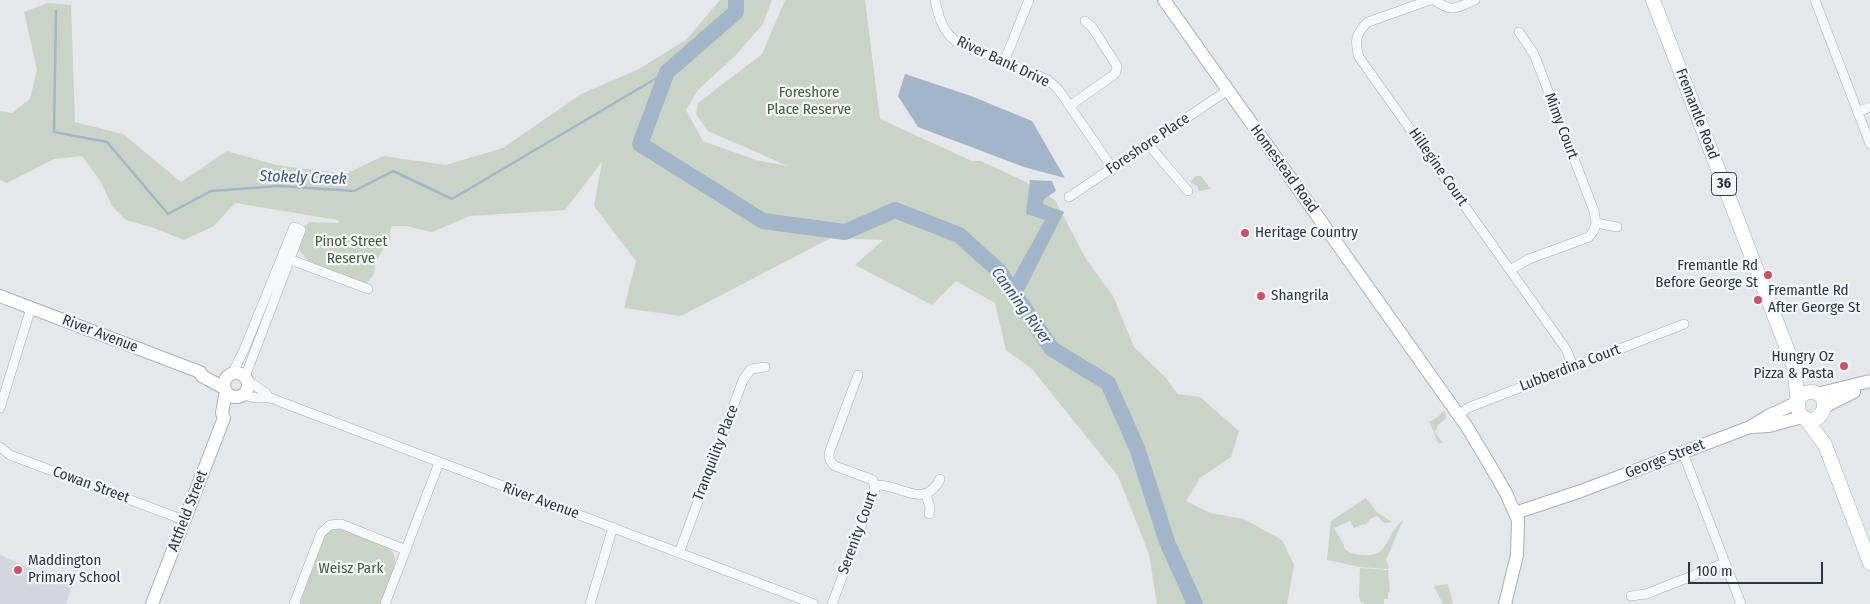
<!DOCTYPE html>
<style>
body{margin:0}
#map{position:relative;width:1870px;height:604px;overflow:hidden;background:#e5e7eb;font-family:"Fira Sans Condensed",sans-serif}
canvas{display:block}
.scale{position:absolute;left:1688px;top:562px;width:135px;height:22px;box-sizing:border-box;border:2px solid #2d3543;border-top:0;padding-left:6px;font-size:15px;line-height:18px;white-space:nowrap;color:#2d3543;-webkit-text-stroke:4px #f4f6f9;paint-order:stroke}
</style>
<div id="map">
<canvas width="1870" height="604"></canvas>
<div class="scale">100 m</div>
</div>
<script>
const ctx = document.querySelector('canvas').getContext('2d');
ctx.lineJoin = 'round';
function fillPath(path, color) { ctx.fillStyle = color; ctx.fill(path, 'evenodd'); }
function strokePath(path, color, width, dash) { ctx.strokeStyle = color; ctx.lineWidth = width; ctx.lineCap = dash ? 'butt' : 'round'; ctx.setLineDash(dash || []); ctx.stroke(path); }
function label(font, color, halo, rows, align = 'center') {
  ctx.font = font + ' "Fira Sans Condensed",sans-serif'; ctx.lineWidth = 4.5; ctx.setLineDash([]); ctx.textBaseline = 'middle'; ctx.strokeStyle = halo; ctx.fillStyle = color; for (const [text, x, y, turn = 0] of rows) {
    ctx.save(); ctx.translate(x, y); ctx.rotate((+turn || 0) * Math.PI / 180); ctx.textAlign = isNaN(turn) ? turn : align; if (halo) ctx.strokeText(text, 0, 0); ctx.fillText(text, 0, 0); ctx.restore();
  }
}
fillPath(new Path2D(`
 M0 555 72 586 66 604H0Z`), '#d3d6dd');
fillPath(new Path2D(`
 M720 0H772L763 24 735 56 698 90 686 110 703 141 756 160 788 166 708 131 696 114 698 103 762 54 785 0H865L880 119 972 161H981L1024 181 1055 200 1086 259 1113 296 1134 347 1165 377 1178 394 1200 397 1239 431 1231 457 1200 478 1186 501 1210 513 1244 519 1282 540 1294 565 1287 604H1157L1149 554 1118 476 1032 369 1006 350 995 303 956 281 932 305 855 265 883 240 831 238 681 316 624 308 636 261 594 206 602 162 565 210 470 216 432 232 406 226H392L389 234 391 236 378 258 375 261 374 274 366 284 308 261 299 250 301 230 309 222 339 223 338 220 235 203 214 226 184 240 151 227 126 220 112 206 101 182 82 156 54 159 7 183 0 180V111L12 113 30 99 37 70 24 12 47 3 71 5 75 122 123 134 181 182 227 151 276 165 346 174 383 156 446 165 503 148 581 94 637 70 686 40Z
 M1196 176H1201L1211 189 1199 191 1197 186 1190 182Z
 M1442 412H1445L1446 418 1438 425 1435 432 1442 442 1439 444C1434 436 1434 430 1429 422L1439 416Z
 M1366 498 1377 512 1392 522 1384 523 1377 516 1370 519 1366 525 1363 524 1354 528 1350 521 1334 528 1344 545V548C1349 553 1354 554 1362 555 1390 558 1385 534 1403 520L1386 560 1389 568 1388 569 1360 567 1327 560 1331 521Z
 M333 529H342L389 547C404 562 387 587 381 604H301V600L323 540 326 534Z
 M1360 568 1388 570 1390 591 1388 593V599H1384V604H1364V602H1361L1359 597Z
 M1448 584 1453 604H1443L1434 586Z`), '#cad4c6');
fillPath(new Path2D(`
 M905 74 971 96 1032 121 1065 178 1024 167 918 127 898 96Z
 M1030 180 1052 181 1056 191 1044 199 1043 204 1064 212 1021 297 1011 281 1045 220 1026 214Z`), '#a3b5c8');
strokePath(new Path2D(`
 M56 11 54 132 107 142 168 214 211 191 279 186 354 191 393 171 452 199 667 72`), '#a3b5c8', 2.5);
strokePath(new Path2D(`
 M736 0V12L667 72 640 144 763 221 845 232 895 210 959 235 999 271 1052 349 1108 383 1137 448 1167 542 1195 604`), '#a3b5c8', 16);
const street = new Path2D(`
 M935 0C939 18 942 31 957 42L1037 75 1048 80 1058 89 1113 169
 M1430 0 1368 22C1356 33 1354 41 1359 57L1566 349 1573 366
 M1434 0C1453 13 1456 8 1475 0
 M1815 0 1870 144
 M1519 32 1534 54 1594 211 1596 223
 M1004 62 1029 0
 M1071 105 1112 76 1116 72 1117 66 1092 27 1085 21
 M1858 112 1870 107
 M1148 144 1188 191
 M1069 197 1228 90
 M286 258 368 289
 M1510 270 1529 259 1589 237 1594 230 1596 223 1617 227
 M232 374 244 350 294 227 301 230 245 377
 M247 381 250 382 266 393 268 397
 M244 394C249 398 261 399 268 397L814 604
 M0 408 31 308
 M1457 415 1470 407 1684 324
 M0 447 10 455 184 520
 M1683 453 1741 604
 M875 485C900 483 924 511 940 479
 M926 494 930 508 929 514
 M679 553 743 380 751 369 765 367
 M1631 596 1646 594 1725 563
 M294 604 321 533 330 525 341 524 406 550
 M385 604 439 463
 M590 604 613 527
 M832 604 875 490 873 480 835 466C830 462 829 459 829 453L858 375`);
const secondary = new Path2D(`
 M1164 0 1414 352 1467 427 1488 462 1506 493 1518 520 1517 555 1505 604
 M0 296 200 372 202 376 224 388
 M224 385a12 12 0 1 1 24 0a12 12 0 1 1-24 0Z
 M1817 394 1870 381
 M1824 407 1854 392
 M1752 427 1769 426 1802 417
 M1515 513 1581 491 1750 427 1768 416 1798 402
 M152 604 224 418 222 413 226 391`);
const primary = new Path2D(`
 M1653 0 1794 367 1799 413C1819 436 1837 394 1811 392 1805 392 1801 395 1798 400
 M1806 419 1825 445 1870 563`);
strokePath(street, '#aaaeb5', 10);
strokePath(secondary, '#aaaeb5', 14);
strokePath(primary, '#a5acb6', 15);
strokePath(street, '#f7f8fa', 9);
strokePath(secondary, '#fff', 12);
strokePath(primary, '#fff', 14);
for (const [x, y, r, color] of [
 [1245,233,5,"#c55567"],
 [1768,275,5,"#c55567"],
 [1261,296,5,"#c55567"],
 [1758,300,5,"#c55567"],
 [1844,366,5,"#c55567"],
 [18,570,5,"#c55567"]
]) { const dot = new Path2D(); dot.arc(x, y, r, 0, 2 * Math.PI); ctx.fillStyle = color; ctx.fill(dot); strokePath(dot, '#f4f6f9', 2); }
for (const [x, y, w] of [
 [1724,184,25]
]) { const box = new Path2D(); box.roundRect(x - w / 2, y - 11.5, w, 23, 4); ctx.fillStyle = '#f4f6f9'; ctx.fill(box); strokePath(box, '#2d3543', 1); }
label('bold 14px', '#2d3543', null, [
 ["36",1724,184]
]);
label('15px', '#2d3543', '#f4f6f9', [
 ["River Bank Drive",1003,62,25],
 ["Fremantle Road",1697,114,69],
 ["Mimy Court",1561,126,69],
 ["Foreshore Place",1148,144,-34],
 ["Hillegine Court",1438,167,55],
 ["Homestead Road",1284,169,54],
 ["River Avenue",100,334,21],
 ["Lubberdina Court",1570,368,-21],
 ["Tranquility Place",716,453,-69],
 ["George Street",1665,459,-21],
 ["Cowan Street",91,485,20],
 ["River Avenue",541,501,20],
 ["Attfield Street",188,511,-69],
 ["Serenity Court",858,533,-70]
]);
label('15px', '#425d3c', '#f4f6f9', [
 ["Foreshore",809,93],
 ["Place Reserve",809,110],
 ["Pinot Street",351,242],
 ["Reserve",351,259],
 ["Weisz Park",351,569]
]);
label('15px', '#2d3543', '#f4f6f9', [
 ["Heritage Country",1255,233],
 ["Fremantle Rd",1758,266,"right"],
 ["Before George St",1758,283,"right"],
 ["Fremantle Rd",1768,291],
 ["After George St",1768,308],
 ["Shangrila",1271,296],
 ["Hungry Oz",1834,357,"right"],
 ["Pizza & Pasta",1834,374,"right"],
 ["Maddington",28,561],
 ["Primary School",28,578]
], 'left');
label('italic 16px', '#3a5474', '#f4f6f9', [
 ["Stokely Creek",303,178,2],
 ["Canning River",1021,306,54]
]);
</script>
